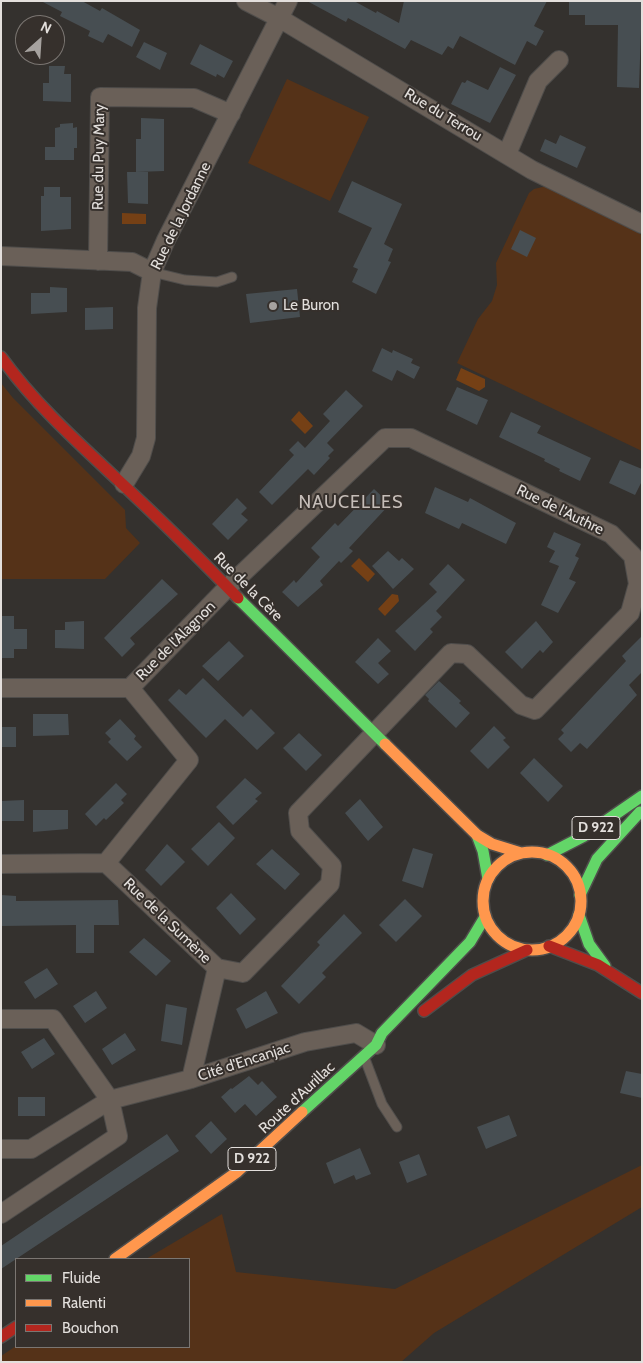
<!DOCTYPE html>
<meta charset="utf-8">
<style>
body{margin:0}
#map{position:relative;width:643px;height:1363px;overflow:hidden;background:#34312e;font-family:Cabin,sans-serif}
canvas{display:block}
.frame{position:absolute;inset:0;border:2px solid #e3dfdc;pointer-events:none}
.legend{position:absolute;left:15px;top:1258px;width:175px;height:90px;box-sizing:border-box;background:#36302c;border:1px solid #7b7672;margin:0;padding:6px 9px;list-style:none;font-size:15px;color:#e3dfdc}
.legend li{display:flex;align-items:center;gap:10px;height:25px}
.legend b{width:25px;border:1px solid #7b7672}
.north{position:absolute;left:15px;top:15px;width:50px;height:50px;box-sizing:border-box;background:#36302c;border:1px solid #7b7672;border-radius:50%;rotate:26deg;font-size:14px;font-weight:700;line-height:20px;text-align:center;color:#e3dfdc}
.north::after{content:'';display:block;margin:auto;width:18px;height:22px;background:#a6a29f;clip-path:polygon(50% 0,100% 100%,50% 72%,0 100%)}
</style>
<div id="map">
<canvas width="643" height="1363"></canvas>
<div class="frame"></div>
<ul class="legend">
<li><b style="height:6px;background:#63d668"></b>Fluide</li>
<li><b style="height:6px;background:#ff974d"></b>Ralenti</li>
<li><b style="height:6px;background:#b3261e"></b>Bouchon</li>
</ul>
<div class="north">N</div>
</div>
<script>
const ctx = document.querySelector('canvas').getContext('2d');
ctx.lineJoin = 'round';
function fillPath(path, color) { ctx.fillStyle = color; ctx.fill(path, 'evenodd'); }
function strokePath(path, color, width, dash) { ctx.strokeStyle = color; ctx.lineWidth = width; ctx.lineCap = dash ? 'butt' : 'round'; ctx.setLineDash(dash || []); ctx.stroke(path); }
function label(font, color, halo, rows, align = 'center') {
  ctx.font = font + ' Cabin,sans-serif'; ctx.lineWidth = 4; ctx.setLineDash([]); ctx.textBaseline = 'middle'; ctx.strokeStyle = halo; ctx.fillStyle = color; for (const [text, x, y, turn = 0] of rows) {
    ctx.save(); ctx.translate(x, y); ctx.rotate((+turn || 0) * Math.PI / 180); ctx.textAlign = isNaN(turn) ? turn : align; if (halo) ctx.strokeText(text, 0, 0); ctx.fillText(text, 0, 0); ctx.restore();
  }
}
fillPath(new Path2D(`
 M287 79 369 117 330 201 248 163Z
 M547 186 642 235V451L457 363 478 319 492 301 497 285 496 263 529 193 534 189Z
 M1 383 13 398 125 510 126 528 140 543 105 579H1Z
 M642 1165V1207L434 1333 401 1362H1V1356L16 1346 189 1347V1259H146L222 1214 236 1272 395 1289Z`), '#553218');
fillPath(new Path2D(`
 M122 213 146 214V224H122Z
 M461 368 485 379V387L479 391 456 380Z
 M299 411 313 426 305 434 291 420Z
 M359 558 375 574 368 582 351 566Z
 M392 594 398 595 399 601 385 616 378 609Z`), '#754015');
fillPath(new Path2D(`
 M41 1H82L100 11 102 8 140 30 132 47 108 34 103 43 88 36 90 31 60 16 62 12Z
 M307 1H354L376 13 377 11 399 23 404 1H547L534 26 544 31 536 46 527 41 515 65 460 36 453 49 448 46 442 55 411 40 405 49 348 18 346 22Z
 M569 1H642L639 88 617 87 618 25H585V15H569Z
 M144 42 167 53 160 70 136 57Z
 M200 44 233 61 224 78 217 74 216 77 190 64Z
 M49 66H65L64 74H71V102L43 101V83H49Z
 M500 67 516 75 490 123 451 104 462 82 465 83 467 80 488 90Z
 M141 118 164 119V171L136 172V139H141Z
 M73 123V128L77 127V148H74V160H45V147H55V128L60 127V124Z
 M560 135 586 147 577 168 540 151 545 139 556 144Z
 M127 172H148V204L128 203Z
 M352 181 402 204 384 244 393 249 388 261 391 262 376 294 352 282 358 269 353 267 372 228 338 212Z
 M44 187H60V197H71V229L41 231V196H44Z
 M520 230 536 238 527 257 511 249Z
 M50 287 67 288V312L31 314V293H50Z
 M297 289 300 317 250 323 246 294Z
 M113 307V329L85 330V308Z
 M382 348 392 353 393 350 413 359 411 363 420 367 414 379 397 370 392 381 372 371Z
 M457 387 488 400 477 425 446 410Z
 M346 390 363 406 327 443 334 450 328 456 330 458 314 475 308 469 272 505 259 492 294 455 289 450 298 441 305 448 330 421 323 414Z
 M511 412 541 426 537 433 591 458 580 481 559 471 560 469 544 461 545 459 499 437Z
 M620 460 642 469V481L635 495 609 483Z
 M435 487 468 502 470 498 516 523 506 544 462 523 459 529 425 513Z
 M374 489 390 504 349 548 353 551 341 563 339 561 320 581 323 585 298 607 282 592 294 580 296 583 320 557 311 548 335 523 338 526Z
 M237 498 247 508 241 514 248 520 228 540 212 524Z
 M554 532 581 544 575 556 579 558 569 579 576 582 558 613 541 605 559 566 549 562 555 551 547 547Z
 M388 551 399 561 402 558 414 569 393 589 372 566Z
 M448 564 465 580 436 611 442 617 430 629 433 632 415 651 395 631 437 592 429 584Z
 M162 579 178 594 130 638 135 644 122 657 104 638Z
 M1 616H14V629H27V649H14V658H1Z
 M84 621V649L55 648V630H65V622Z
 M536 621 553 642 543 653 540 650 522 669 505 652Z
 M642 636V672L629 685 637 695 587 749 580 743 571 752 558 739 564 733 561 730 626 661 622 656Z
 M378 638 391 651 378 663 389 674 378 684 355 662Z
 M229 641 244 656 218 681 202 666Z
 M203 678 243 717 251 709 275 733 257 750 225 719 206 738 168 700 179 689 186 695Z
 M439 681 461 701 459 703 470 713 456 728 428 701 429 699 425 695Z
 M33 714H68L69 735 33 736Z
 M120 719 136 736 134 739 142 747 127 761 108 742 111 739 105 733Z
 M494 726 506 738 503 740 510 747 488 769 470 751Z
 M1 727H16V747H1Z
 M299 733 322 755 306 771 283 748Z
 M534 758 563 786 548 802 520 773Z
 M245 778 262 793 255 799 258 801 233 825 216 807Z
 M116 783 127 794 121 800 124 803 106 820 104 818 96 826 85 814Z
 M360 799 383 827 368 841 345 813Z
 M24 800V821H1V801Z
 M33 810H68V829L33 832Z
 M219 822 235 838 208 866 191 849Z
 M167 844 185 862 161 886 145 870Z
 M413 848 433 854 423 888 402 881Z
 M272 849 300 874 285 890 256 864Z
 M231 893 256 919 240 935 216 908Z
 M1 895 16 896V901L118 900 119 925H94V953H76V925L1 926Z
 M405 899 422 916 396 942 379 925Z
 M344 914 362 933 322 973 326 977 299 1004 281 986 320 945 317 942Z
 M144 938 171 961 156 976 129 952Z
 M47 968 58 984 35 999 24 982Z
 M96 991 107 1008 85 1023 73 1006Z
 M266 991 278 1013 246 1029 236 1009Z
 M166 1004 187 1008 182 1045 161 1041Z
 M125 1033 136 1050 112 1065 102 1049Z
 M44 1038 55 1054 32 1069 21 1052Z
 M626 1071 642 1074V1098L620 1093Z
 M249 1076 258 1085 262 1081 277 1097 256 1116 245 1104 235 1113 221 1097 231 1088 232 1089Z
 M18 1097H45V1116H18Z
 M509 1115 517 1136 486 1149 477 1127Z
 M211 1121 227 1139 211 1154 195 1136Z
 M167 1134 179 1151 1 1269V1246Z
 M360 1148 371 1174 356 1180 354 1175 334 1184 326 1163Z
 M419 1154 427 1175 407 1183 399 1162Z`), '#474e52');
const lane = new Path2D(`
 M152 272 185 280 217 282 232 277
 M365 1059 382 1104 397 1127`);
const street = new Path2D(`
 M246 1 279 18 532 170 642 224
 M507 154 538 81 559 60
 M1 256 132 262 152 272
 M98 261 100 97 194 98 231 114
 M124 484 141 456 146 438 147 308 152 272 166 240 288 1
 M1 688H130L227 588 385 438H411L611 534 633 556 638 584 630 613 535 710 521 705 467 654 451 653 298 813 300 831 332 866 330 884 243 973 217 968 106 863
 M1 864 106 863 189 760 130 688
 M1 1019H53L110 1100 118 1136 1 1214
 M191 1079 217 968
 M1 1149H31L110 1100 191 1079 305 1042 356 1033 376 1045`);
const fast = new Path2D(`
 M238 598 385 744
 M477 835 483 851 488 879
 M547 855 584 836 642 796
 M580 895 597 859 640 812
 M579 915 589 944 605 966
 M302 1112 376 1045 382 1033 470 942 485 917`);
const slow = new Path2D(`
 M385 744 477 835 492 844 521 853
 M483 901a49 49 0 1 1 98 0a49 49 0 1 1-98 0Z
 M115 1259 237 1172 302 1112`);
const jam = new Path2D(`
 M1 357C40 411 90 453 138 499 172 531 205 564 238 598
 M549 946 598 965 642 993
 M424 1011 472 975 527 950
 M1 1337 16 1327`);
strokePath(lane, '#4f4d4b', 11);
strokePath(street, '#4f4d4b', 20);
strokePath(fast, '#4f4d4b', 14);
strokePath(slow, '#4f4d4b', 14);
strokePath(jam, '#4f4d4b', 14);
strokePath(lane, '#6a6058', 9);
strokePath(street, '#6a6058', 18);
strokePath(fast, '#63d668', 11);
strokePath(slow, '#ff974d', 11);
strokePath(jam, '#b3261e', 11);
for (const [x, y, r, color] of [
 [273,306,5,"#a6a29f"]
]) { const dot = new Path2D(); dot.arc(x, y, r, 0, 2 * Math.PI); ctx.fillStyle = color; ctx.fill(dot); strokePath(dot, '#36302c', 2); }
for (const [x, y, w] of [
 [596,828,48],
 [252,1159,48]
]) { const box = new Path2D(); box.roundRect(x - w / 2, y - 11.5, w, 23, 4); ctx.fillStyle = '#36302c'; ctx.fill(box); strokePath(box, '#e3dfdc', 1); }
label('bold 14px', '#e3dfdc', null, [
 ["D 922",596,828],
 ["D 922",252,1159]
]);
label('15px', '#e3dfdc', '#36302c', [
 ["Rue du Terrou",443,115,31],
 ["Rue du Puy Mary",99,157,-89],
 ["Rue de la Jordanne",181,216,-64],
 ["Rue de l'Authre",560,510,26],
 ["Rue de la Cère",248,587,45],
 ["Rue de l'Alagnon",176,641,-45],
 ["Rue de la Sumène",167,921,44],
 ["Cité d'Encanjac",244,1062,-18],
 ["Route d'Aurillac",297,1098,-43]
]);
label('15px', '#e3dfdc', '#36302c', [
 ["Le Buron",283,306]
], 'left');
ctx.letterSpacing = '1px';
label('18px', '#c5bdb8', '#36302c', [
 ["NAUCELLES",351,503]
]);
ctx.letterSpacing = '0px';
</script>
